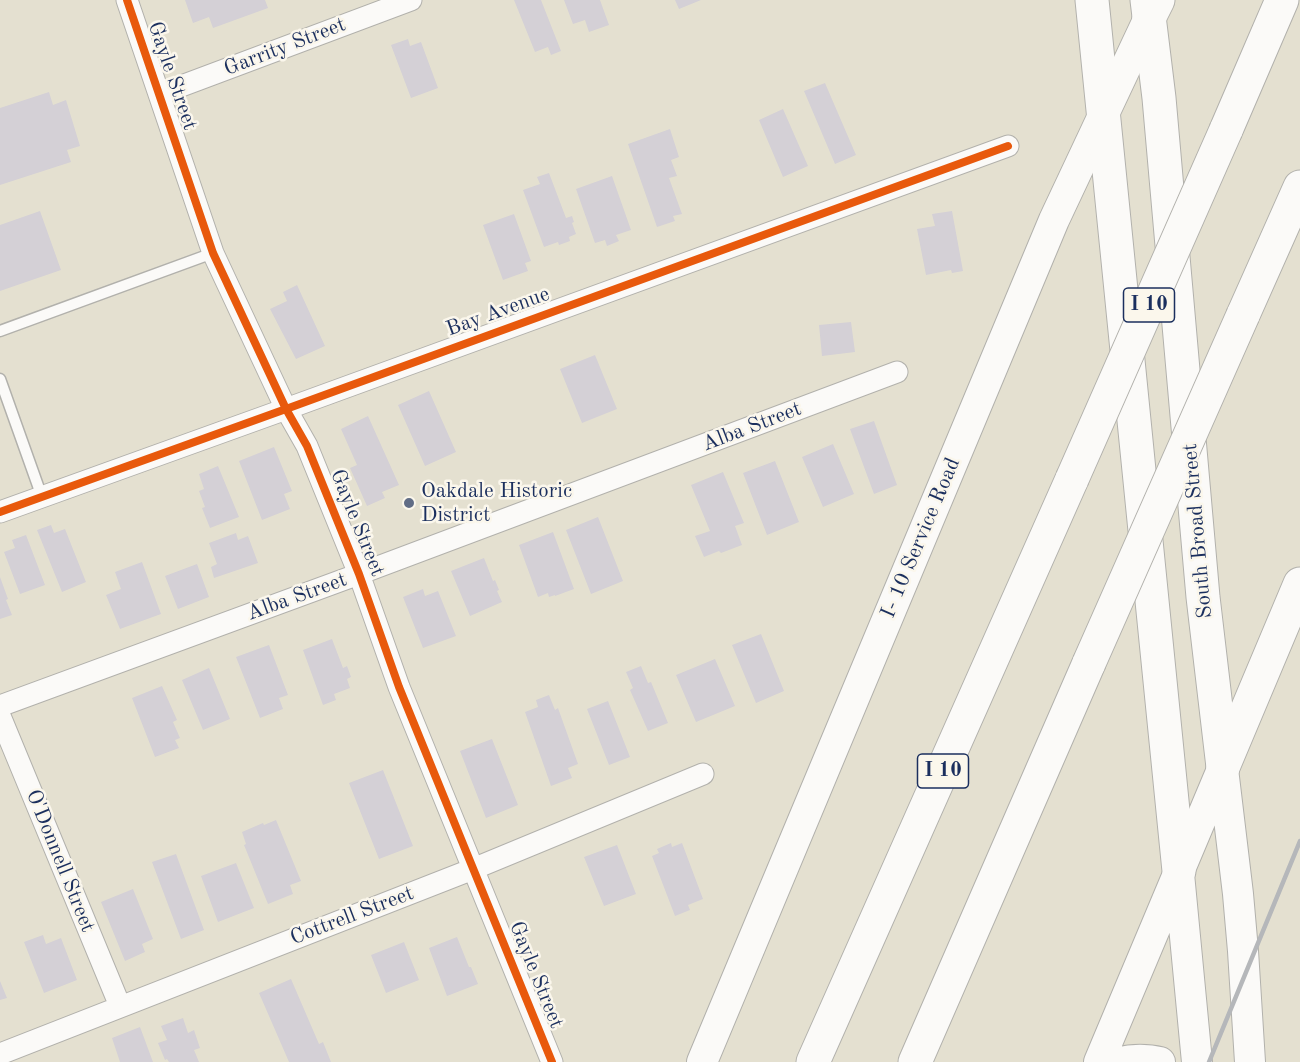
<!DOCTYPE html>
<style>
body{margin:0}
canvas{display:block;background:#e4e0d0}
</style>
<canvas width="1300" height="1062"></canvas>
<script>
const ctx = document.querySelector('canvas').getContext('2d');
ctx.lineJoin = 'round';
function fillPath(path, color) { ctx.fillStyle = color; ctx.fill(path, 'evenodd'); }
function strokePath(path, color, width, dash) { ctx.strokeStyle = color; ctx.lineWidth = width; ctx.lineCap = dash ? 'butt' : 'round'; ctx.setLineDash(dash || []); ctx.stroke(path); }
function label(font, color, halo, rows, align = 'center') {
  ctx.font = font + ' "Old Standard TT",serif'; ctx.lineWidth = 5; ctx.setLineDash([]); ctx.textBaseline = 'middle'; ctx.strokeStyle = halo; ctx.fillStyle = color; for (const [text, x, y, turn = 0] of rows) {
    ctx.save(); ctx.translate(x, y); ctx.rotate((+turn || 0) * Math.PI / 180); ctx.textAlign = isNaN(turn) ? turn : align; if (halo) ctx.strokeText(text, 0, 0); ctx.fillText(text, 0, 0); ctx.restore();
  }
}
fillPath(new Path2D(`
 M185 0H265L268 8 213 28 209 17 193 23Z
 M514 0H541L561 51 551 55 548 47 535 52Z
 M564 0H600L609 25 589 32 585 20 573 24Z
 M675 0H701L679 9Z
 M408 39 410 46 421 42 438 88 411 98 391 45Z
 M825 83 856 155 835 164 804 91Z
 M49 92 53 105 66 100 80 146 67 150 71 162 0 185V108Z
 M783 109 808 166 783 177 759 120Z
 M670 129 679 157 671 160 677 176 669 178 682 214 673 216 675 221 657 227 628 144Z
 M549 173 566 218 572 216 574 222 572 223 576 234 569 237 570 241 559 245 558 242 544 247 523 190 540 184 537 177Z
 M612 176 631 230 616 235 619 241 607 246 605 240 595 243 576 189Z
 M40 211 61 270 0 291V225Z
 M952 211 963 271 952 273 951 270 926 275 917 229 935 226 932 214Z
 M514 214 531 261 525 263 528 271 503 280 483 225Z
 M297 285 325 346 296 359 270 309 287 301 283 292Z
 M851 322 855 352 822 356 819 325Z
 M595 355 617 409 582 423 560 369Z
 M429 391 456 452 425 466 398 405Z
 M368 416 399 485 382 492 385 498 367 506 350 468 357 465 341 429Z
 M874 421 897 485 874 494 850 429Z
 M833 444 854 494 823 507 802 457Z
 M274 447 292 491 284 494 290 509 262 520 239 461Z
 M775 461 799 522 767 535 743 473Z
 M218 466 239 517 210 528 202 508 205 507 199 491 204 489 199 474Z
 M723 472 744 523 735 526 742 545 721 553 719 551 704 557 695 536 710 531 691 485Z
 M598 517 623 581 591 594 566 530Z
 M51 525 54 533 65 529 86 582 62 592 37 530Z
 M553 532 574 589 555 596V595L549 597 548 593 538 597 519 545Z
 M236 533 238 540 248 536 258 563 214 578 211 567 217 564 209 543Z
 M26 535 45 585 20 594 4 552 15 548 12 540Z
 M484 558 493 581 495 580 499 590 497 591 502 602 470 616 451 571Z
 M142 562 161 614 120 629 106 595 121 589 115 572Z
 M197 564 209 597 178 609 165 576Z
 M0 577 8 599 6 600 12 615 0 619Z
 M423 589 425 596 438 591 456 636 423 648 403 597Z
 M761 634 784 691 756 703 732 645Z
 M332 639 343 668 347 666 351 677 347 679 350 688 334 694 336 700 323 705 303 650Z
 M269 645 288 695 279 698 283 709 260 718 236 657Z
 M715 659 735 706 696 722 676 675Z
 M641 666 648 683 651 682 668 723 648 731 630 690 633 688 626 672Z
 M209 668 230 719 203 730 182 680Z
 M162 686 177 720 173 722 180 738 175 740 179 748 155 757 132 698Z
 M549 695 555 710 558 708 578 764 568 768 572 778 551 786 525 712 538 707 536 700Z
 M608 701 630 757 609 765 587 709Z
 M492 739 518 805 486 818 460 751Z
 M383 770 413 846 379 859 349 783Z
 M276 820 301 881 290 885 293 894 268 904 244 845 246 844 242 832 263 823 264 825Z
 M671 843 672 847 682 843 703 899 688 905 690 910 675 916 652 856 659 853 657 849Z
 M617 845 636 894 604 906 584 857Z
 M176 854 204 930 181 939 152 862Z
 M236 863 254 908 218 922 201 876Z
 M133 889 153 939 142 944 145 952 125 961 101 902Z
 M43 935 46 944 61 938 77 980 44 993 24 942Z
 M457 937 469 967H471L478 984 447 996 429 948Z
 M404 942 419 980 386 993 371 955Z
 M291 979 319 1044 323 1042 331 1062H289L259 993Z
 M0 981 7 998 0 1000Z
 M183 1018 188 1033 194 1030 200 1048 194 1050 199 1062H169L167 1059 165 1060 158 1043 167 1040 161 1026Z
 M140 1027 153 1062H120L112 1038Z`), '#d4d0d6');
const lane = new Path2D(`
 M0 331 213 253
 M0 379 42 497`);
const street = new Path2D(`
 M127 0 213 253 286 409 307 446 359 574 399 687 552 1062
 M160 94 411 0
 M0 512 286 409 1008 146
 M0 706 359 574 897 372
 M0 716 120 1006
 M0 1054 473 869 703 774`);
const secondary = new Path2D(`
 M1223 769 1238 894 1243 951 1250 1062
 M1179 874 1197 1062
 M702 1062 1054 220 1149 18
 M1099 1062 1223 767
 M1120 1062C1132 1059 1148 1059 1160 1062`);
const primary = new Path2D(`
 M1092 0 1179 871
 M1147 0 1159 98 1203 597 1223 767`);
const highway = new Path2D(`
 M1149 18 1158 0
 M1226 130 1282 0
 M1243 315 1300 187
 M1223 767 1300 584
 M813 1062 1072 479
 M915 1062 1089 663`);
strokePath(lane, '#b2b1ac', 13);
strokePath(street, '#b2b1ac', 23);
strokePath(secondary, '#b2b1ac', 32);
strokePath(primary, '#b2b1ac', 35);
strokePath(highway, '#b2b1ac', 35);
strokePath(lane, '#fbfaf8', 10);
strokePath(street, '#fbfaf8', 21);
strokePath(secondary, '#fbfaf8', 30);
strokePath(primary, '#fbfaf8', 33);
strokePath(highway, '#fbfaf8', 33);
strokePath(new Path2D(`
 M1209 1062 1300 841`), '#b5b7ba', 4.5);
const highwayBridge = new Path2D(`
 M1072 479 1226 130
 M1089 663 1243 315`);
strokePath(highwayBridge, '#b2b1ac', 35, []);
strokePath(highwayBridge, '#fbfaf8', 33);
strokePath(new Path2D(`
 M127 0 213 253 286 409 307 446 359 574 399 687 552 1062
 M0 512 286 409 1008 146`), '#e8590c', 8);
for (const [x, y, r, color] of [
 [409,503,6,"#616d86"]
]) { const dot = new Path2D(); dot.arc(x, y, r, 0, 2 * Math.PI); ctx.fillStyle = color; ctx.fill(dot); strokePath(dot, '#fbf7ec', 2); }
for (const [x, y, w] of [
 [1149,305,51],
 [943,771,51]
]) { const box = new Path2D(); box.roundRect(x - w / 2, y - 17, w, 34, 4.5); ctx.fillStyle = '#fbf7ec'; ctx.fill(box); strokePath(box, '#1b2f5e', 1.5); }
label('bold 20px', '#1b2f5e', null, [
 ["I 10",1149,305],
 ["I 10",943,771]
]);
label('21px', '#1b2f5e', '#fbf7ec', [
 ["Garrity Street",285,47,-21],
 ["Gayle Street",172,76,71],
 ["Bay Avenue",498,312,-20],
 ["Alba Street",752,427,-21],
 ["Gayle Street",357,523,68],
 ["South Broad Street",1198,531,-95],
 ["I- 10 Service Road",921,538,-67],
 ["Alba Street",297,597,-20],
 ["O'Donnell Street",60,861,68],
 ["Cottrell Street",352,916,-21],
 ["Gayle Street",536,975,68]
]);
label('21px', '#1b2f5e', '#fbf7ec', [
 ["Oakdale Historic",421,491],
 ["District",421,515]
], 'left');
</script>
